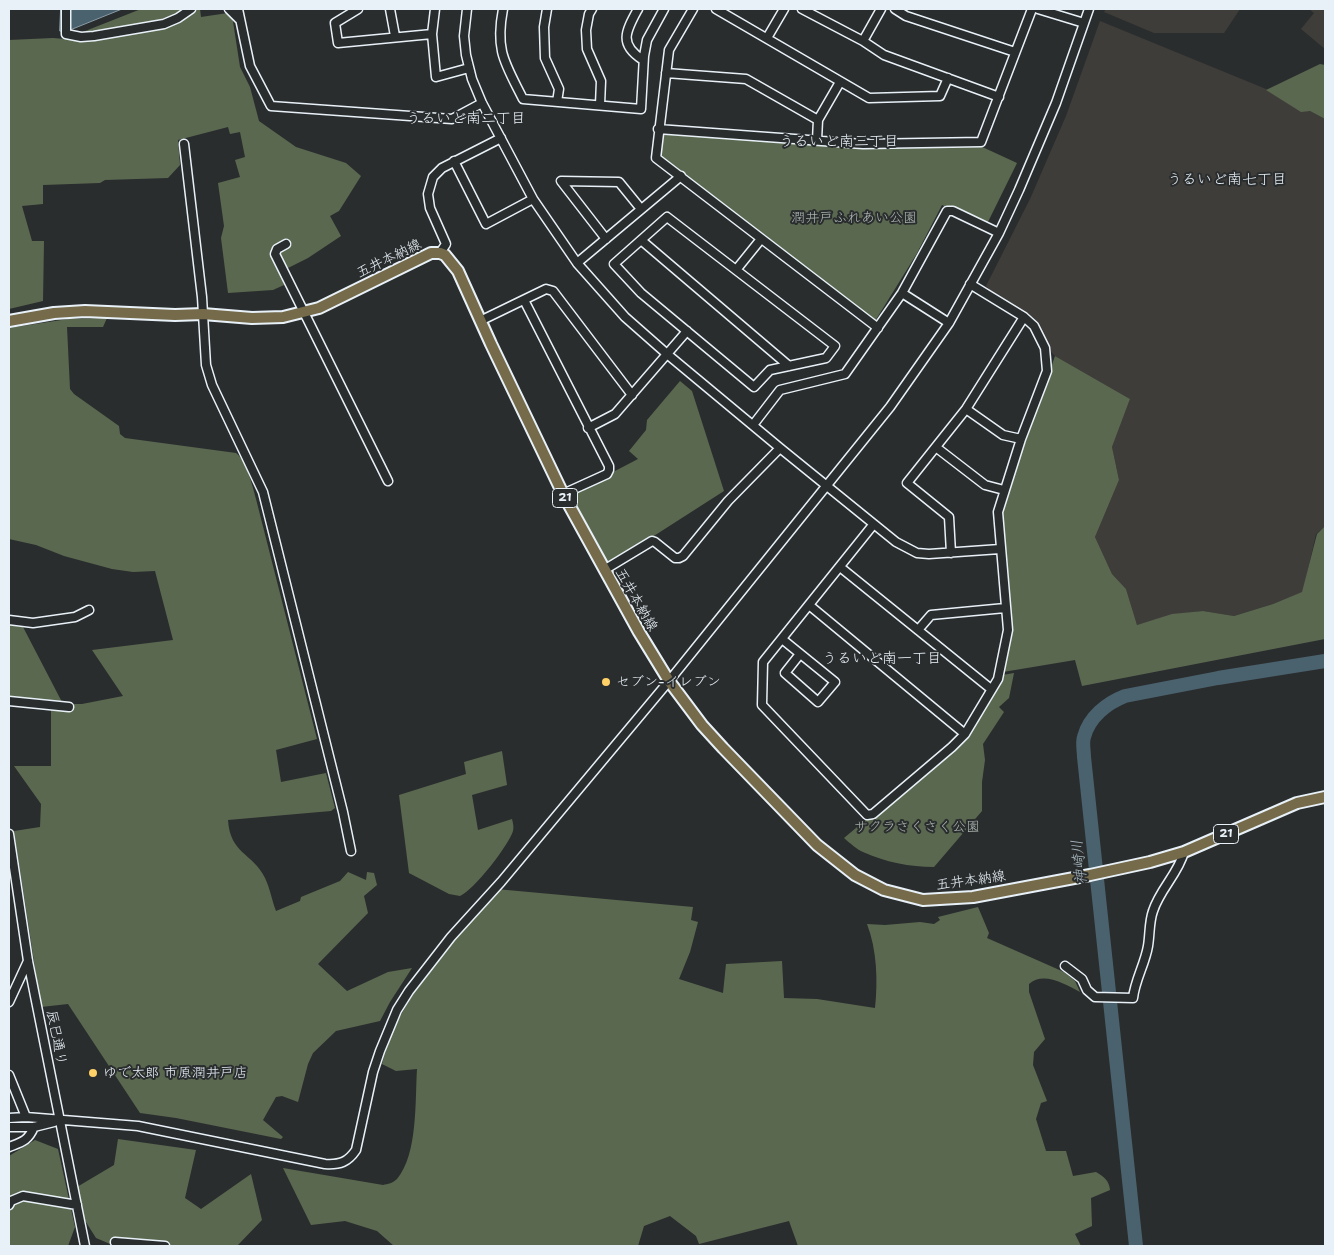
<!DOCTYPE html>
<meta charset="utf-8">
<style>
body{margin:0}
#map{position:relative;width:1334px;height:1255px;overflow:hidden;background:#2a2d2e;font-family:"Shantell Sans",sans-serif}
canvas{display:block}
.frame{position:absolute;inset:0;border:10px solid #e8f1f8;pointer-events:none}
</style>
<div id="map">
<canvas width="1334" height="1255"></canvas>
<div class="frame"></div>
</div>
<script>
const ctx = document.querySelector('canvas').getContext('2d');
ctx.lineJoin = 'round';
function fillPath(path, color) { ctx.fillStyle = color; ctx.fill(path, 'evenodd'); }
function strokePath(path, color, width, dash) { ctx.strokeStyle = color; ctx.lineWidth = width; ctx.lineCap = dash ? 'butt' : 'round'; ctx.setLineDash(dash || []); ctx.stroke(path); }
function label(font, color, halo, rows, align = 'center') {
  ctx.font = font + ' "Shantell Sans","Klee One",sans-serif'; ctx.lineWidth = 4; ctx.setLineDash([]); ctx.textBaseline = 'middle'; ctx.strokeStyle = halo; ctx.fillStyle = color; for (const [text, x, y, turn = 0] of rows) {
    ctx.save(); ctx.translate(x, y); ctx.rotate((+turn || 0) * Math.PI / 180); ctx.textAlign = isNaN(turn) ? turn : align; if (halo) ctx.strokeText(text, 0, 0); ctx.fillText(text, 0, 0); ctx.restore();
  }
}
fillPath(new Path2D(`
 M1106 9H1240L1224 33H1154L1104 12Z
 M1309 9H1325V49L1301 29 1314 13Z
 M1100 21 1266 89 1301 111H1310L1325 119V526L1316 534 1303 592 1273 604 1234 616 1203 611 1172 615 1137 625 1126 589 1112 574 1095 537 1119 480 1112 447 1130 399 1055 356 986 286 1030 199 1066 116Z`), '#3f3d3a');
fillPath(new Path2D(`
 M141 9H200L201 17 228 13 232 15 240 67 250 87 259 121 296 147 346 163 361 176 339 211 330 216 341 236 308 258 280 272 284 285 273 290 228 293 221 238 224 226 218 183 240 177 235 160 245 157 240 132 230 134 228 127 178 140 180 165 168 178 105 180 100 183 43 185V204L22 206 32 241H44L43 301 9 309V40L53 38 65 39Z
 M1320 64 1325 65V119L1310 111 1301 112 1266 90Z
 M658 134 864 147 978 145 1017 163 986 226 942 205 916 255 875 321 653 155 655 137Z
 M107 318 103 327H67L70 389 74 394 119 426 120 434 125 438 236 453C246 460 253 487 256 499L317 739 276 750 281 782 326 773 335 808 331 811 228 820C230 854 253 853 265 878 270 888 272 901 276 911L300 901 301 897 340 881 348 872 366 880 367 872 374 873 377 885 364 896 368 913 318 964 347 991 388 972 412 968 390 1002 380 1021 336 1031 313 1053 308 1064 298 1102 282 1096 276 1097 263 1120 283 1137 281 1139 176 1118 140 1113 68 1004 41 1007 14 831 40 827 41 804 14 766H51V703L9 699V622H12L14 626 23 627 63 704H82L123 696 92 650 173 640 155 571 133 572 112 569 64 556 36 545 9 539V328L68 319Z
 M1055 356 1130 399 1112 447 1119 480 1095 537 1112 574 1126 589 1137 625 1172 614 1203 611 1234 616 1273 604 1302 592 1317 534 1325 526V639L1082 686 1075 660 1003 672 1010 632 1011 610 1002 510Z
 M680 381 692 391 724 491 607 566 569 499 571 494 638 459 629 451 646 430 647 420Z
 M1014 673 1009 698 999 707 1004 712 983 744 985 760 982 782V811L934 867C910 867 885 862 863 852 856 849 850 843 844 838L953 747 997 676Z
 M502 751 507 785 472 795 478 830 512 819C513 823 514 827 513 831 509 845 473 891 460 896L449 894 409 873 399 795 466 774 464 762Z
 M496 889 693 907 691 920 698 922 690 952 679 979 723 993 726 964 782 961 784 998 817 999 875 1008C878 981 877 950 867 924L885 925 920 922 934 924 940 920 938 917 978 907 989 933 987 938 1064 972 1075 981 1080 992C1065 984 1043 971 1029 984V992L1045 1039 1034 1052 1033 1065 1047 1101 1041 1103 1036 1119 1046 1151H1066L1073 1176 1096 1172C1104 1177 1109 1180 1110 1190L1091 1198 1092 1226 1075 1234 1081 1246H798L789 1221 699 1244 696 1236 670 1216 644 1226 638 1246H394L377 1231 345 1221 311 1225 283 1168 383 1185C388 1184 393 1183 397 1179 418 1154 415 1100 417 1069L396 1071 382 1064C400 993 452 945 496 889Z
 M118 1139 196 1150 185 1198 201 1209 251 1174 262 1220 237 1246H115L96 1238 84 1219 77 1187 114 1165Z
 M35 1140 58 1149 75 1227 68 1246H9V1156Z`), '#5b6850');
const water = new Path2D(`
 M61 9H122L65 32 60 31Z`);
fillPath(water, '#4a626e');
strokePath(water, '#899ba5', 1);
strokePath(new Path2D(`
 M1136 1246 1084 757C1084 751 1082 743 1084 737 1089 717 1107 703 1125 696L1218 678 1325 661`), '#4a626e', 14);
const minor = new Path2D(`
 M66 9V34L81 37 94 36 164 24 178 18 191 9
 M229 9 239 19
 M238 9 250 66 271 106 452 119 482 103
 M358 9 335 23 338 43 432 34
 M390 9 395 36
 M435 9 432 34 436 77 469 68
 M467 9 464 36 466 55 472 79 482 103 533 199 577 263 625 317 667 354 780 448 896 542 917 553 929 554 1000 549
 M503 9C495 51 505 63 523 99L641 109 644 56 647 40 664 9
 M547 9 544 27 545 58 559 89 557 102
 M592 9 589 14 586 30 587 49 601 81 600 105
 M638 9C626 31 618 44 643 60
 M693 9 669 50 656 158 878 328
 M716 9 869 98 940 96 948 78
 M802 9 863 41 884 55 999 97
 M895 9 906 16 1015 52
 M1038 9 1084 23
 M767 38 784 9
 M863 41 881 9
 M666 73 746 79 818 120
 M658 129 863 144 981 142 1032 9
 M817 140 818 120 840 82
 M184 144 202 297 206 365 212 385 263 492 343 812 351 851
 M454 161 486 224 533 199
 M667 217 835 346 826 358 770 370 754 387 641 293 614 264Z
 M606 239 561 181 619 182 641 209
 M641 240 789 366
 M286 244 277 249 275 254 388 481
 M440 253 446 244 430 208 428 194 433 177 442 168 501 138
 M577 263 681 176
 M736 270 761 239
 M902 293 949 323
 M524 300 609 466V470L607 474 563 494
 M480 321 546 289 553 291 632 395
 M966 409 1003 435 1021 439
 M753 425 780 390 845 374 902 293 947 211H953L999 233
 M588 428 615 414 687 331
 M937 448 985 485 1004 490
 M873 525 763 662 762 705 867 815 873 814 952 747 965 734 998 679 1008 630 998 512 1021 439 1047 371 1045 348 1034 326 1024 317 970 284
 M951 553 949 517 907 483 966 409 1024 317
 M840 567 991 689
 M604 570 652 541 655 542 675 558H679L683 556 728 501 780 448
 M809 605 965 734
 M9 620 33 623 75 617 89 610
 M918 630 931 615 1005 608
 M782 639 835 682 818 702 785 673 800 654
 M9 701 69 707
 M9 834 28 961 85 1246
 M1065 966 1082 979 1087 990 1095 997 1133 998C1135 980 1145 964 1148 946 1150 934 1149 922 1153 911 1160 889 1178 874 1184 852
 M9 1002 28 961
 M9 1075 26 1117
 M9 1118 26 1117 138 1126 325 1164C340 1165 348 1162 356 1150L373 1072 380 1051 397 1010 409 991 451 937 501 882 669 681 890 407 949 323 999 233 1019 190 1056 103 1089 9
 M9 1127H34L54 1122
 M9 1147C22 1142 28 1141 34 1127
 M9 1205 11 1201 23 1196 77 1205
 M115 1242 165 1246`);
const major = new Path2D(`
 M9 321 54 313 85 311 175 315 203 314 252 318 283 317 319 308 431 253H440L445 255 458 271 491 344 563 494 639 632 669 681 702 725 723 748 817 845 855 875 884 890 923 900 973 897 1090 875 1150 862 1184 852 1297 803 1325 797`);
strokePath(minor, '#e8f1f8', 11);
strokePath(major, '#e8f1f8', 14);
strokePath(minor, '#2a2d2e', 8);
strokePath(major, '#756b4b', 10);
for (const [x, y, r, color] of [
 [606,682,5,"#ffd166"],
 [93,1073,5,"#ffd166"]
]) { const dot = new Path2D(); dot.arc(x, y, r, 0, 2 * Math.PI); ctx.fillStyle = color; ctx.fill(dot); strokePath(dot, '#2a2d2e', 2); }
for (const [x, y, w] of [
 [565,498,25],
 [1226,834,25]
]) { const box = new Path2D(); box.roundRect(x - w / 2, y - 9.5, w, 19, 4); ctx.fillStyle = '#2a2d2e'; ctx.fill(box); strokePath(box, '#e8f1f8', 1); }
label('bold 12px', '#e8f1f8', null, [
 ["21",565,498],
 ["21",1226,834]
]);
label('14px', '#b0bab5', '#2a2d2e', [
 ["潤井戸ふれあい公園",854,218],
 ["サクラさくさく公園",917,827]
]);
label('14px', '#e8f1f8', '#2a2d2e', [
 ["五井本納線",389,259,-26],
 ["五井本納線",636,600,60],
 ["五井本納線",971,881,-8],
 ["辰巳通り",56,1038,79]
]);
label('14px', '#e8f1f8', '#2a2d2e', [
 ["セブン-イレブン",616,682],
 ["ゆで太郎 市原潤井戸店",103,1073]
], 'left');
label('15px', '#e8f1f8', '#2a2d2e', [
 ["うるいど南二丁目",466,119],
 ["うるいど南三丁目",839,142],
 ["うるいど南七丁目",1227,180],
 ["うるいど南一丁目",882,659]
]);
label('italic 15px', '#a9b8c1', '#2a2d2e', [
 ["神崎川",1080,862,-96]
]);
</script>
